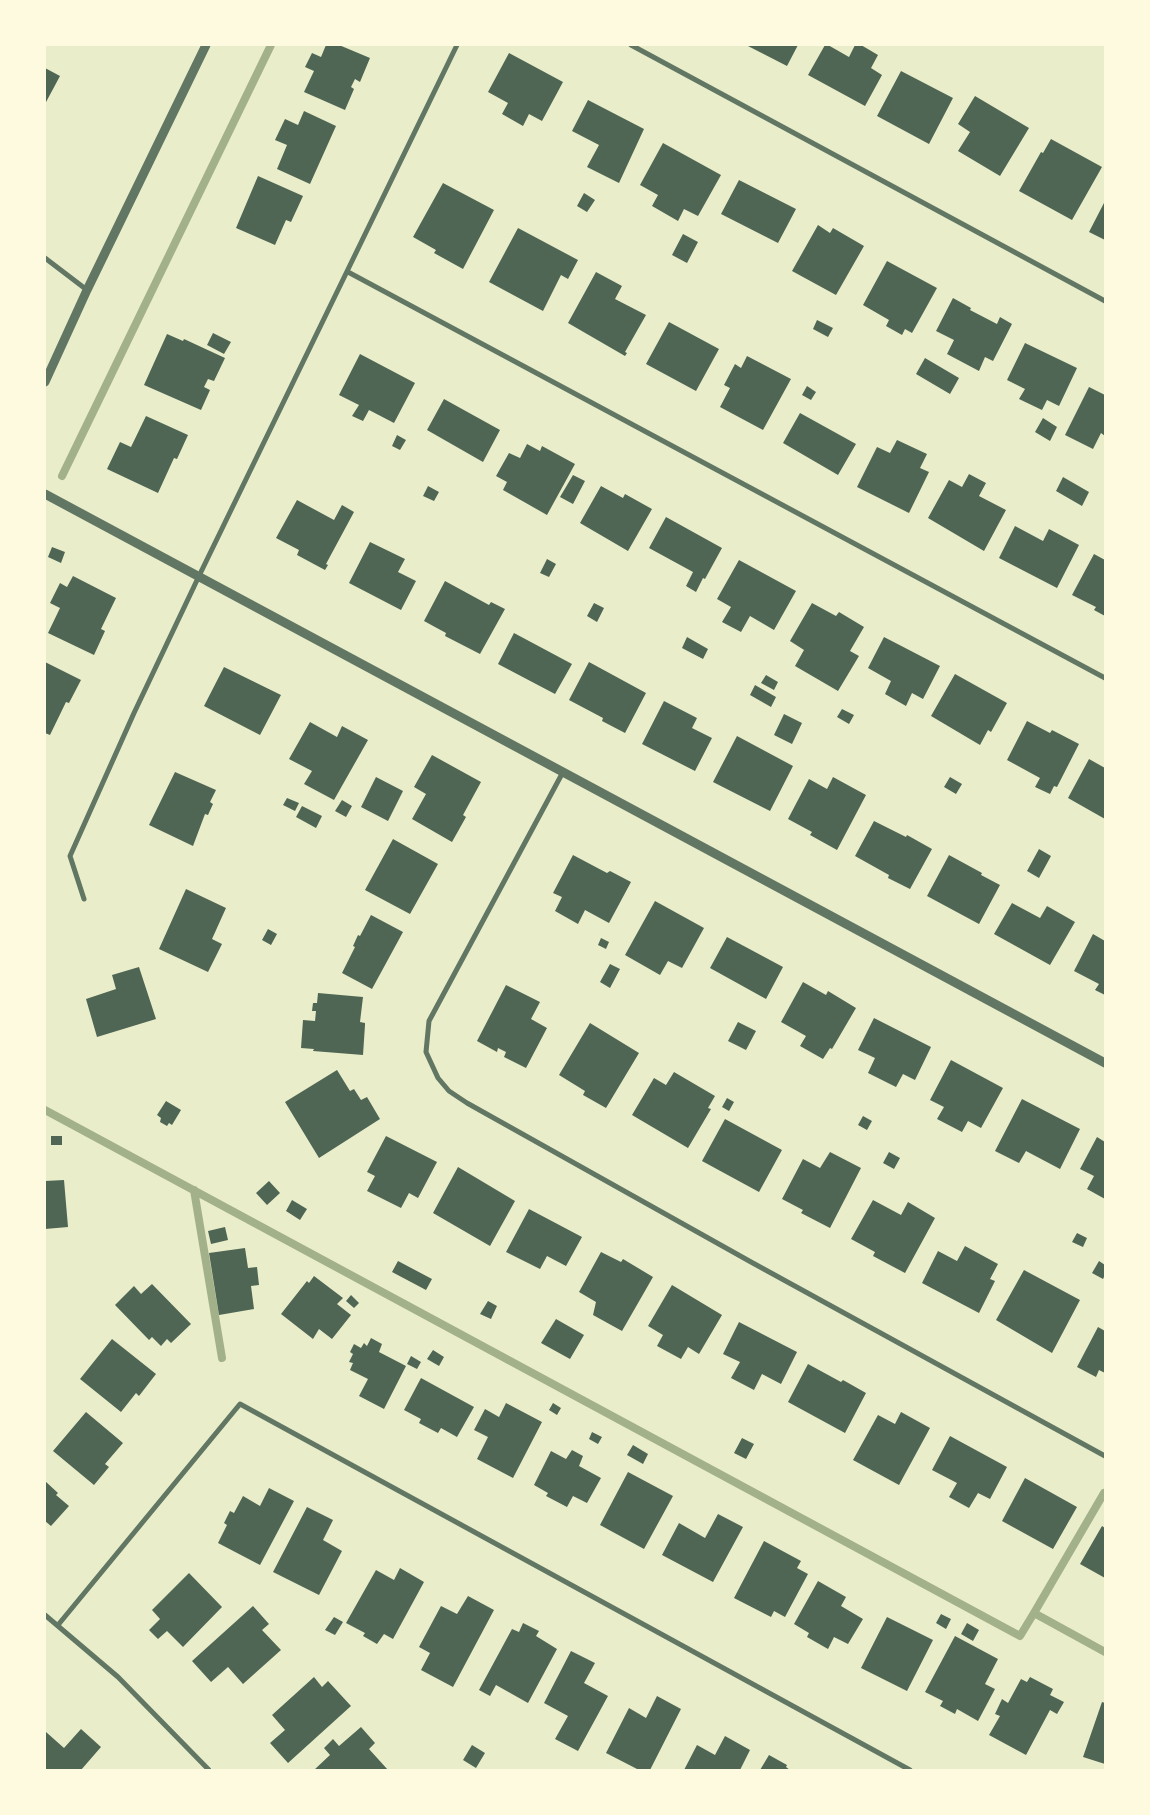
<!DOCTYPE html>
<style>
body{margin:0}
#map{position:relative;width:1150px;height:1815px;overflow:hidden;background:#e9edc9;font-family:Jost,sans-serif}
canvas{display:block}
.frame{position:absolute;inset:0;border:46px solid #fefae0;pointer-events:none}
</style>
<div id="map">
<canvas width="1150" height="1815"></canvas>
<div class="frame"></div>
</div>
<script>
const ctx = document.querySelector('canvas').getContext('2d');
ctx.lineJoin = 'round';
function strokePath(path, color, width, dash) { ctx.strokeStyle = color; ctx.lineWidth = width; ctx.lineCap = dash ? 'butt' : 'round'; ctx.setLineDash(dash || []); ctx.stroke(path); }
function fillPath(path, color) { ctx.fillStyle = color; ctx.fill(path, 'evenodd'); }
strokePath(new Path2D(`
 M62 476 271 45
 M45 1110 1020 1636 1034 1613 1105 1652
 M194 1190 222 1358
 M1034 1613 1104 1493`), '#a3b18a', 8);
fillPath(new Path2D(`
 M326 45H339L370 58 360 82 355 79 351 87 354 89 345 110 304 92 314 71 305 67 312 53 321 57Z
 M746 45H798L787 66Z
 M825 45H828L849 57 855 45H861L878 55 871 68 882 75 865 106 808 75Z
 M509 53 563 82 542 121 529 114 523 126 502 114 508 103 488 92Z
 M45 68 60 76 45 104Z
 M901 71 953 98 929 144 877 116Z
 M975 96 1029 128 1000 176 958 151 970 132 958 124Z
 M588 100 644 129 619 183 587 167 599 145 572 131Z
 M304 111 336 126 310 184 277 169 287 145 275 140 285 119 298 125Z
 M1051 139 1102 167 1072 220 1019 191 1041 152 1043 153Z
 M663 143 721 175 698 216 684 209 678 221 652 206 658 195 640 185Z
 M258 176 303 196 291 222 286 220 275 245 236 228Z
 M739 180 796 209 778 243 721 214Z
 M443 183 494 210 463 269 434 253 436 250 413 237Z
 M584 193 595 200 587 212 577 206Z
 M1105 201V240L1089 232Z
 M818 225 830 233 833 228 864 246 836 295 792 271Z
 M518 228 578 260 568 279 561 275 543 311 489 282Z
 M683 234 698 242 687 263 672 255Z
 M887 261 937 288 912 333 905 329 902 335 886 326 889 320 863 305Z
 M596 272 622 286 615 299 646 315 625 352 627 353 625 356 568 323Z
 M953 298 971 308 970 310 997 324 1000 317 1012 324 993 361 985 357 979 371 947 354 954 340 936 331Z
 M817 320 833 328 828 337 813 329Z
 M669 322 719 349 696 391 646 364Z
 M213 333 231 342 224 354 207 345Z
 M167 334 183 341 184 339 225 358 214 381 208 379 204 387 210 390 201 410 144 385Z
 M1025 343 1077 368 1059 406 1047 400 1042 410 1019 399 1025 389 1007 380Z
 M360 354 415 383 394 423 369 410 363 421 352 416 359 405 339 395Z
 M747 356 791 379 763 430 720 407 730 388 724 385 735 364 741 368Z
 M925 358 959 378 950 394 916 374Z
 M807 386 816 392 811 400 802 395Z
 M1089 387 1105 395V436L1101 433 1093 449 1065 435Z
 M444 399 500 430 483 462 427 430Z
 M800 413 856 444 838 475 783 443Z
 M146 416 188 435 177 459 174 458 158 493 107 469 120 442 131 447Z
 M1043 418 1057 427 1050 441 1035 432Z
 M397 435 406 440 400 450 392 446Z
 M897 440 927 454 920 468 929 472 909 513 857 487 877 447 890 453Z
 M527 444 540 451 542 446 575 464 547 515 503 490 507 482 496 476 509 453 520 458Z
 M969 474 986 483 979 496 1006 510 984 551 928 518 949 480 962 487Z
 M573 475 585 481 573 504 560 497Z
 M1063 477 1089 492 1082 506 1056 491Z
 M428 486 439 492 434 501 423 496Z
 M601 486 623 498 625 494 652 509 628 551 580 523Z
 M297 500 334 520 342 505 354 512 326 564 328 565 325 570 297 555 299 550 276 538Z
 M666 517 722 548 705 579 703 578 696 592 686 586 693 572 649 548Z
 M1015 526 1043 541 1049 529 1079 545 1057 588 999 558Z
 M370 542 405 559 398 572 416 581 401 610 349 583Z
 M52 547 65 552 61 563 48 557Z
 M1094 554 1105 560V616L1094 610 1096 607 1072 595Z
 M547 559 556 564 549 577 540 573Z
 M739 560 796 591 774 630 750 616 741 632 722 622 731 607 717 599Z
 M73 576 116 598 101 629 105 631 94 655 48 633 60 608 50 603 60 583 67 587Z
 M445 581 489 605 491 602 505 609 480 654 445 636 446 633 424 621Z
 M594 603 604 608 597 622 587 616Z
 M812 603 836 616 839 612 864 627 850 651 859 656 838 691 795 666 804 650 790 641Z
 M514 633 572 664 555 694 498 664Z
 M687 637 708 649 703 659 682 648Z
 M884 637 940 666 923 699 912 693 906 706 885 694 891 681 868 668Z
 M45 662 81 680 69 703 66 702 50 735 45 733Z
 M589 662 646 693 625 733 602 721 603 718 569 700Z
 M224 667 281 695 260 735 204 706Z
 M955 674 1007 703 991 732 988 730 980 745 931 716Z
 M766 675 778 682 774 690 761 683Z
 M755 685 776 697 771 707 750 695Z
 M664 701 697 718 692 728 712 738 695 771 642 744Z
 M842 709 854 715 849 724 837 717Z
 M784 714 802 723 792 744 774 735Z
 M1027 721 1050 733 1052 730 1079 744 1057 787 1054 786 1050 794 1035 787 1040 778 1007 760Z
 M310 722 337 737 342 726 368 740 334 800 304 784 312 771 289 759Z
 M737 736 793 766 770 811 713 782Z
 M432 755 481 782 463 815 466 817 452 842 412 819 426 794 414 787Z
 M1089 759 1105 768V819L1068 798Z
 M175 772 216 790 210 802 213 804 208 815 205 814 193 846 149 825Z
 M376 777 403 791 388 821 361 807Z
 M833 777 866 795 837 850 810 835 812 832 788 819 809 779 827 789Z
 M950 777 962 784 956 794 944 787Z
 M287 798 299 803 295 811 283 805Z
 M342 800 352 806 346 817 335 811Z
 M302 806 322 816 316 828 296 817Z
 M874 821 906 837 907 835 932 849 910 889 888 878 889 875 855 856Z
 M393 839 438 864 410 914 365 890Z
 M1039 849 1051 856 1039 878 1027 871Z
 M573 855 607 873 610 871 631 882 609 923 585 910 578 924 555 911 562 897 553 893Z
 M949 855 982 873 981 875 1000 885 979 924 927 896Z
 M186 889 226 908 212 939 222 944 208 972 159 949Z
 M655 901 704 928 682 968 668 961 660 975 625 955Z
 M1012 903 1040 918 1047 906 1075 922 1050 965 994 934Z
 M371 915 403 932 372 989 342 973 355 947 353 946 358 935 360 936Z
 M268 929 277 934 271 945 262 940Z
 M1093 934 1105 941V995L1095 990 1099 984 1074 971Z
 M727 937 783 967 766 999 710 968Z
 M601 938 609 942 606 949 598 945Z
 M610 964 620 969 610 988 600 982Z
 M139 967 156 1019 97 1037 86 999 116 989 112 975Z
 M803 982 826 995 828 991 856 1008 832 1049 830 1048 823 1059 800 1046 806 1036 781 1022Z
 M506 985 540 1002 531 1019 547 1028 526 1068 504 1057 506 1052 498 1048 497 1052 477 1041Z
 M318 993 363 997 360 1022 365 1023V1025L363 1055 313 1051 314 1049 301 1048 303 1020 315 1021 316 1011H312L313 1003H317Z
 M874 1018 931 1047 915 1080 903 1074 896 1087 868 1073 875 1058 858 1050Z
 M738 1022 756 1031 746 1050 728 1041Z
 M590 1023 639 1053 606 1108 583 1095 585 1091 559 1075Z
 M951 1060 1003 1088 981 1128 968 1121 962 1132 937 1119 944 1107 930 1100Z
 M337 1070 350 1091 354 1089 361 1100 367 1097 380 1119 319 1158 285 1102Z
 M674 1072 715 1096 708 1108 711 1109 688 1148 632 1115 654 1078 666 1085Z
 M727 1098 734 1102 729 1111 722 1107Z
 M1022 1099 1080 1129 1060 1169 1026 1151 1019 1163 995 1151Z
 M166 1101 181 1110 172 1125 169 1123 167 1126 160 1122 161 1118 157 1115Z
 M863 1116 872 1121 867 1130 858 1125Z
 M725 1119 782 1150 759 1192 702 1161Z
 M51 1136H62V1145H51Z
 M386 1136 437 1162 418 1198 409 1193 401 1208 367 1191 375 1176 367 1172Z
 M1097 1137 1105 1142V1199L1087 1189 1094 1176 1080 1169Z
 M830 1152 861 1168 830 1228 801 1213 803 1210 782 1199 803 1159 820 1168Z
 M889 1152 900 1158 894 1169 883 1163Z
 M458 1167 515 1201 490 1246 433 1213Z
 M64 1180 68 1227 45 1229V1181Z
 M269 1181 280 1193 267 1205 256 1193Z
 M292 1200 307 1209 300 1220 286 1211Z
 M873 1200 901 1215 908 1202 935 1218 905 1273 873 1256 875 1252 851 1239Z
 M529 1209 582 1237 566 1266 547 1256 540 1269 506 1252Z
 M225 1227 228 1240 211 1244 208 1231Z
 M1077 1233 1087 1238 1083 1247 1072 1242Z
 M965 1246 998 1264 990 1279 995 1281 979 1313 922 1283 938 1251 957 1261Z
 M245 1248 248 1268 257 1267 259 1285 251 1286 254 1309 219 1315 209 1253Z
 M601 1252 621 1262 623 1259 653 1277 622 1331 593 1315 596 1302 579 1292Z
 M398 1261 432 1279 426 1290 392 1272Z
 M1099 1261 1105 1265V1275L1103 1279 1092 1273Z
 M1024 1270 1080 1300 1052 1353 996 1320Z
 M314 1276 343 1298 337 1304 351 1315 332 1339 319 1329 313 1339 281 1314 307 1281 309 1283Z
 M152 1284 191 1324 171 1343 167 1339 161 1346 152 1337 149 1340 115 1305 134 1286 141 1294Z
 M672 1285 722 1315 699 1354 688 1347 681 1359 657 1346 663 1335 648 1326Z
 M351 1295 359 1303 354 1308 346 1301Z
 M488 1301 497 1306 491 1319 480 1314Z
 M556 1319 584 1335 570 1359 541 1343Z
 M739 1322 797 1352 781 1384 762 1374 754 1390 731 1378 740 1362 723 1354Z
 M1098 1327 1105 1331V1373L1099 1370 1096 1377 1077 1367Z
 M371 1338 382 1344 379 1352 406 1366 384 1409 359 1396 368 1379 350 1370 353 1363 349 1362 353 1354 350 1352 354 1344 361 1348 364 1343 367 1346Z
 M112 1339 156 1374 139 1396 136 1393 121 1412 80 1379Z
 M433 1350 444 1357 439 1366 427 1359Z
 M411 1356 421 1362 417 1369 407 1364Z
 M808 1364 841 1382 843 1380 866 1393 845 1433 788 1402Z
 M421 1378 474 1407 457 1437 441 1428 438 1433 419 1423 421 1419 404 1410Z
 M506 1403 542 1422 513 1478 477 1459 488 1437 474 1430 485 1409 499 1417Z
 M553 1403 561 1408 557 1415 549 1410Z
 M86 1412 123 1443 105 1464 109 1467 94 1485 53 1451Z
 M901 1412 930 1428 899 1485 853 1460 878 1415 895 1424Z
 M592 1432 602 1437 598 1444 589 1439Z
 M950 1436 1007 1467 990 1499 978 1493 969 1508 949 1497 957 1483 932 1470Z
 M742 1438 754 1444 746 1459 734 1453Z
 M633 1445 648 1454 643 1464 627 1455Z
 M572 1450 583 1456 579 1466 601 1478 587 1503 573 1496 567 1507 546 1496 548 1493 534 1485 551 1451 566 1459Z
 M628 1472 673 1496 644 1549 600 1525Z
 M1025 1478 1077 1507 1053 1549 1002 1521Z
 M45 1481 58 1493 56 1495 69 1506 51 1526 45 1521Z
 M269 1488 294 1501 260 1565 218 1543 227 1525 224 1523 230 1511 234 1513 243 1496 260 1506Z
 M307 1507 333 1520 323 1540 342 1551 319 1595 273 1572Z
 M718 1514 743 1527 713 1582 662 1555 679 1523 705 1538Z
 M1102 1526 1105 1528V1578L1080 1564Z
 M764 1541 801 1561 797 1568 808 1574 785 1617 774 1611 771 1617 734 1598Z
 M400 1568 424 1582 393 1639 384 1634 377 1644 363 1636 365 1633 346 1623 376 1570 394 1580Z
 M189 1573 222 1607 183 1647 167 1631 158 1639 149 1630 160 1619 152 1610Z
 M818 1581 846 1597 841 1606 863 1619 848 1644 834 1637 828 1649 807 1637 809 1633 794 1624Z
 M468 1596 494 1610 453 1687 421 1670 430 1653 419 1647 441 1606 457 1614Z
 M253 1606 269 1624 262 1630 281 1650 243 1684 228 1667 211 1682 192 1661Z
 M941 1614 951 1619 946 1629 936 1623Z
 M334 1617 343 1622 335 1635 325 1630Z
 M887 1617 933 1640 907 1691 861 1668Z
 M523 1623 539 1631 536 1636 557 1649 528 1703 496 1685 490 1696 479 1690 512 1629 519 1632Z
 M967 1623 979 1630 973 1641 961 1634Z
 M955 1636 998 1659 985 1684 995 1689 978 1721 957 1709 955 1714 940 1706 943 1701 925 1692Z
 M571 1651 595 1663 584 1683 608 1696 578 1751 555 1739 568 1716 544 1703Z
 M314 1677 322 1687 328 1681 351 1706 288 1763 270 1743 285 1730 272 1715Z
 M1030 1677 1053 1689 1050 1695 1064 1702 1057 1714 1050 1710 1026 1755 989 1735 1000 1716 995 1714 1002 1699 1008 1703 1021 1679 1027 1682Z
 M657 1696 681 1709 650 1770H639L606 1753 629 1708 646 1718Z
 M1102 1702 1105 1703V1764L1083 1757Z
 M361 1727 375 1743 369 1749 388 1770H314L330 1755 324 1748 333 1739 339 1746Z
 M81 1729 101 1747 81 1770H45V1734L46 1732 64 1748Z
 M725 1736 750 1750 740 1770H684L697 1745 715 1755Z
 M472 1745 485 1753 476 1768 463 1760Z
 M769 1755 787 1765 786 1767 790 1770H760Z`), '#4f6655');
strokePath(new Path2D(`
 M631 45 1105 301
 M45 258 87 290
 M348 272 1105 678
 M563 772 429 1021 426 1052 438 1078 449 1091 467 1103 751 1262 1105 1456
 M84 899 70 856 134 713 199 576 457 45
 M45 1615 118 1677 209 1770
 M58 1625 240 1404 910 1770`), '#617663', 5);
strokePath(new Path2D(`
 M45 382 87 290 206 45
 M45 494 1105 1063`), '#617663', 9);
</script>
